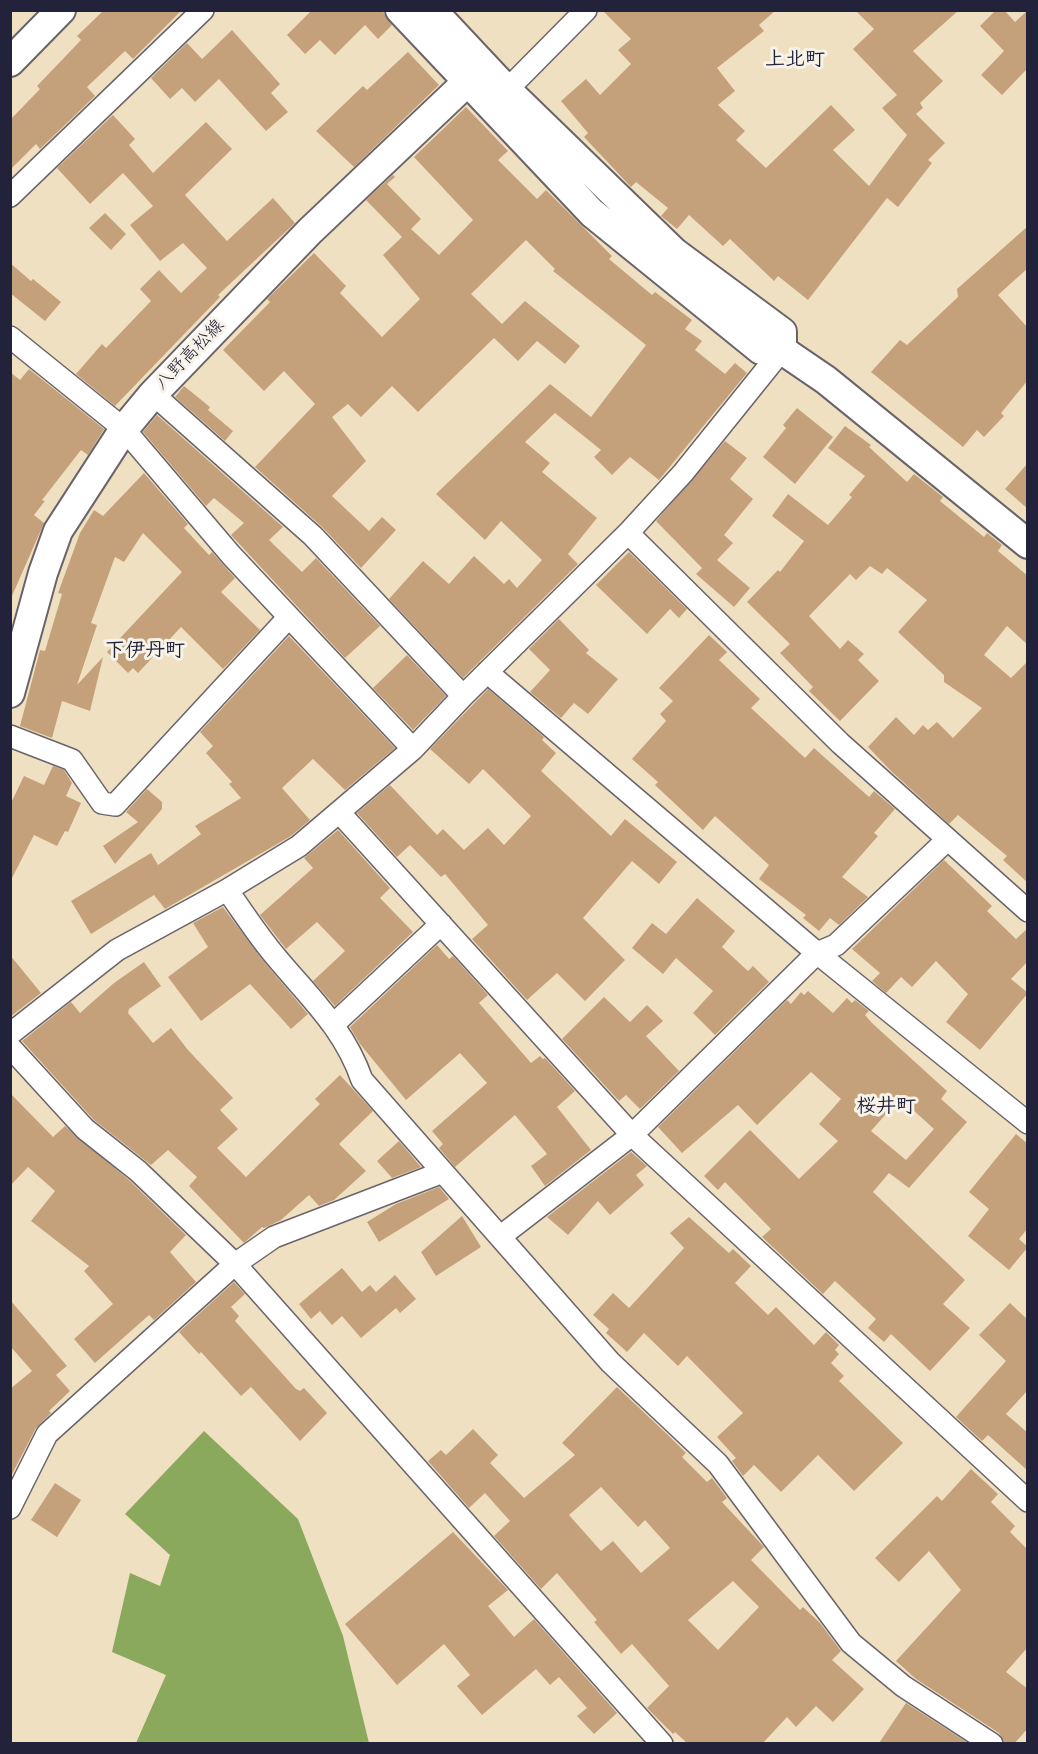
<!DOCTYPE html>
<meta charset="utf-8">
<style>
body{margin:0}
#map{position:relative;width:1038px;height:1754px;overflow:hidden;background:#f0e0c2;font-family:Sriracha,sans-serif}
canvas{display:block}
.frame{position:absolute;inset:0;border:12px solid #22223b;pointer-events:none}
</style>
<div id="map">
<canvas width="1038" height="1754"></canvas>
<div class="frame"></div>
</div>
<script>
const ctx = document.querySelector('canvas').getContext('2d');
ctx.lineJoin = 'round';
function fillPath(path, color) { ctx.fillStyle = color; ctx.fill(path, 'evenodd'); }
function strokePath(path, color, width, dash) { ctx.strokeStyle = color; ctx.lineWidth = width; ctx.lineCap = dash ? 'butt' : 'round'; ctx.setLineDash(dash || []); ctx.stroke(path); }
function label(font, color, halo, rows, align = 'center') {
  ctx.font = font + ' Sriracha,"Klee One",sans-serif'; ctx.lineWidth = 6; ctx.setLineDash([]); ctx.textBaseline = 'middle'; ctx.strokeStyle = halo; ctx.fillStyle = color; for (const [text, x, y, turn = 0] of rows) {
    ctx.save(); ctx.translate(x, y); ctx.rotate((+turn || 0) * Math.PI / 180); ctx.textAlign = isNaN(turn) ? turn : align; if (halo) ctx.strokeText(text, 0, 0); ctx.fillText(text, 0, 0); ctx.restore();
  }
}
fillPath(new Path2D(`
 M204 1431 298 1519 343 1636 369 1743H136L166 1675 112 1652 130 1573 160 1586 170 1555 125 1514Z`), '#8aa95c');
fillPath(new Path2D(`
 M104 10H182L133 59 125 51 87 87 95 96 40 149 36 144 10 170V120L40 89 37 86 81 40 77 36Z
 M312 10H382L392 25 378 39 365 25 335 55 320 40 305 54 287 35Z
 M602 10H776L759 25 764 31 717 68 735 91 718 105 745 131 736 140 766 168 831 105 855 130 833 150 869 186 907 135 882 108 897 95 853 49 874 29 855 10H959L913 51 943 81 920 103 923 108 916 114 945 143 928 160 932 163 898 207 887 198 808 300 778 276 774 281 730 239 723 246 689 215 677 229 661 216 668 208 636 182 631 187 584 137 588 133 561 101 586 79 600 95 631 64 618 50 631 39Z
 M996 10H1004L1015 22 1028 10V68L1002 95 981 75 1004 51 980 26Z
 M232 30 280 84 271 93 288 112 266 131 219 79 195 102 182 88 170 99 151 78 187 43 202 59Z
 M408 52 439 85 354 167 316 131 363 86 367 90Z
 M466 107 508 151 498 160 537 199 546 190 612 256 609 259 652 295 655 292 692 320 685 329 702 341 695 350 725 374 735 363 747 373 659 480 630 457 612 475 594 457 601 450 555 413 525 442 550 463 542 472 597 518 568 554 578 564 463 678 389 599 423 561 449 584 474 556 504 584 509 579 517 588 542 560 501 521 485 540 436 494 550 384 591 417 646 345 553 271 555 269 526 240 471 294 502 324 525 301 580 346 565 364 537 341 518 361 494 338 418 412 392 386 361 417 348 404 332 417 366 461 332 496 369 531 382 517 396 530 361 568 322 527 255 467 315 404 284 371 264 391 223 350 270 302 267 299 314 253 346 286 340 293 382 337 420 299 383 255 402 237 366 200 393 175 395 177 387 184 421 219 404 236 411 229 439 255 473 220 414 157Z
 M113 115 135 139 129 145 153 173 206 122 232 149 185 195 227 241 273 198 295 223 218 295 220 297 115 406 76 374 102 344 106 348 151 301 140 289 159 270 181 293 207 268 183 243 160 261 130 225 153 206 123 173 90 204 57 168Z
 M105 213 126 234 111 250 89 228Z
 M1028 226V268L998 295 1028 328V380L1001 413 1004 416 984 437 977 430 963 447 871 372 900 340 907 345 958 297 957 289Z
 M10 263 31 281 33 279 61 302 45 321 10 293Z
 M29 369 104 429 88 455 81 450 42 500 45 501 34 515 44 523 12 596 10 372 20 380Z
 M184 386 210 407 208 410 233 431 225 441 175 397Z
 M797 408 833 437 795 484 763 457 786 428 783 425Z
 M157 415 283 527 269 540 302 572 316 558 380 626 345 658 231 535 244 523 214 498 206 506 143 432Z
 M845 426 871 445 869 447 907 482 914 474 943 497 940 501 984 537 987 533 1002 545 998 551 1028 576V645L1007 626 984 655 1011 678 1028 661V883L1003 860 1007 856 958 815 949 824 891 771 868 747 896 717 914 735 923 725 928 730 937 722 953 738 982 708 944 682V675L898 632 927 600 887 568 882 574 870 566 856 580 850 574 809 616 840 649 848 640 864 654 858 660 879 681 840 721 809 691 813 687 780 653 790 644 747 602 778 570 780 572 804 541 772 516 788 494 828 525 852 497 849 495 865 476 828 448Z
 M725 441 747 458 730 479 753 499 724 535 733 543 717 560 750 588 734 607 696 574 702 568 656 521Z
 M1028 463V509L1005 489Z
 M144 473 188 524 184 528 209 555 212 552 235 578 221 592 260 630 223 669 181 627 138 673 133 668 128 673 107 652 182 572 143 533 124 562 115 557 91 623 97 625 77 685 103 657 90 711 62 701 52 738 20 726 40 650 45 651 62 594 58 593 80 533 94 510 103 516Z
 M629 552 687 609 679 618 670 609 647 634 596 585Z
 M559 619 589 650 586 653 618 679 588 714 574 703 561 718 530 692 550 670 529 649Z
 M709 635 727 652 719 660 760 699 751 708 805 758 814 748 869 797 874 791 895 809 874 833 878 836 842 877 868 897 839 925 830 918 819 931 803 918 806 915 759 879 769 865 715 816 703 830 655 785 658 782 632 759 666 721 660 714 673 701 659 688Z
 M289 636 395 748 345 790 313 759 282 788 310 820 291 836 165 909 154 895 91 934 71 901 151 853 158 865 201 834 195 826 241 798 229 784 232 782 206 753 213 746 200 732Z
 M407 655 446 696 413 730 373 688Z
 M488 689 544 737 542 740 556 753 541 771 611 836 625 819 677 862 659 884 632 861 583 918 625 960 585 1001 557 973 527 1000 472 939 488 925 445 874 441 877 410 845 397 857 357 813 390 785 437 835 443 829 464 850 488 828 504 845 531 816 483 769 469 784 430 749Z
 M53 766 64 770 72 783 66 796 81 803 68 832 65 831 57 846 34 835 10 882V805L24 776 44 785Z
 M147 789 162 802V809L115 864 103 846 138 822 126 812Z
 M338 830 390 888 380 898 413 932 335 1006 313 981 345 951 317 922 286 949 260 915 313 868 304 858Z
 M944 860 992 906 987 911 1016 939 1028 928V961L1011 979 1028 993 980 1050 946 1022 968 994 936 961 912 987 901 977 886 993 872 981 880 973 852 949Z
 M697 898 735 931 722 947 748 971 753 966 769 982 715 1035 693 1013 713 991 676 958 663 974 632 948 652 923 666 934Z
 M223 907 260 957 308 1014 291 1029 250 984 201 1021 168 977 208 947 193 923Z
 M437 945 449 959 453 956 488 995 479 1003 531 1063 540 1056 543 1059 545 1058 575 1091 557 1107 591 1150 545 1186 531 1166 547 1154 515 1115 455 1167 439 1148 443 1144 432 1131 487 1083 460 1053 406 1100 360 1044 350 1027Z
 M10 955 41 993 10 1017Z
 M144 962 161 986 129 1009 128 1013 153 1043 171 1028 188 1050 233 1098 220 1110 238 1129 217 1148 246 1177 320 1104 315 1099 340 1075 373 1111 339 1144 366 1171 334 1200 319 1206 309 1195 281 1220 264 1228 262 1227 244 1243 189 1186 197 1177 168 1150 151 1165 94 1120 22 1041 71 1002 80 1013 114 983Z
 M808 991 833 1013 847 998 852 1003 855 1000 869 1011 865 1015 872 1023 947 1091 941 1099 967 1122 909 1188 889 1173 873 1192 965 1280 943 1304 970 1328 930 1371 891 1334 884 1342 868 1328 876 1319 835 1281 823 1294 762 1237 771 1229 725 1182 718 1190 704 1176 750 1130 799 1179 838 1141 819 1124 841 1099 811 1072 757 1125 738 1105 682 1153 658 1127 787 1000 791 1004 801 992 804 995ZM900 1098 934 1129 906 1160 871 1131Z
 M604 997 630 1022 647 1005 663 1021 646 1036 679 1071 640 1109 626 1095 619 1101 562 1039Z
 M10 1093 53 1137 65 1126 130 1181 186 1235 170 1252 196 1282 154 1320 149 1315 95 1363 74 1339 113 1304 84 1271 89 1266 31 1221 55 1191 28 1167 10 1186Z
 M1016 1134 1028 1144V1228L1019 1239 1028 1247 1009 1270 968 1236 989 1209 969 1192Z
 M399 1141 421 1167 392 1178 377 1161Z
 M631 1152 647 1166 636 1175 644 1185 610 1215 598 1201 568 1235 547 1217Z
 M439 1187 449 1199 379 1242 367 1222 396 1204Z
 M462 1216 481 1247 436 1276 421 1252Z
 M689 1217 729 1253 733 1249 751 1266 735 1283 768 1315 776 1307 814 1345 826 1332 839 1345 835 1350 839 1354 831 1363 844 1376 839 1381 903 1443 854 1491 818 1455 781 1492 754 1465 743 1476 732 1461 736 1458 717 1437 743 1413 687 1356 678 1366 644 1333 627 1352 606 1333 609 1329 593 1315 613 1293 629 1308 684 1248 670 1233Z
 M342 1268 362 1292 370 1285 376 1292 395 1275 416 1299 400 1313 396 1308 361 1338 342 1316 332 1325 320 1311 311 1319 299 1304Z
 M234 1282 245 1294 231 1307 239 1316 235 1321 296 1389 300 1391 304 1388 327 1413 300 1441 251 1387 241 1396 201 1352 199 1354 179 1332Z
 M10 1300 67 1366 56 1375 70 1391 49 1411 51 1413 36 1428 10 1478V1389L32 1371 10 1346Z
 M1010 1303 1028 1320V1390L1006 1414 1028 1433V1471L988 1435 982 1441 956 1417 1006 1361 979 1335Z
 M617 1387 669 1436 686 1453 682 1457 707 1482 712 1478 727 1498 722 1502 764 1547 751 1560 800 1610 803 1607 820 1623 841 1651 832 1660 864 1689 833 1722 816 1706 796 1727 787 1717 763 1743H687L675 1732 673 1734 647 1708 669 1686 632 1644 621 1654 594 1622 597 1620 557 1573 541 1589 494 1536 510 1521 485 1493 469 1508 428 1461 441 1450 446 1455 473 1429 498 1455 490 1463 524 1498 575 1455 562 1443ZM601 1487 638 1527 645 1520 670 1548 641 1573 613 1541 601 1551 569 1515ZM733 1581 759 1607 718 1650 688 1620Z
 M971 1469 998 1494 991 1502 1015 1526 1010 1532 1028 1550V1647L1006 1672 1028 1689V1728L1015 1743H1005L999 1733 916 1679 896 1661 961 1590 929 1551 899 1582 875 1558 937 1496 942 1501Z
 M55 1483 81 1500 57 1537 31 1520Z
 M453 1532 508 1590 488 1606 514 1637 534 1619 617 1713 594 1734 577 1716 587 1708 559 1677 550 1685 536 1669 482 1715 457 1686 470 1675 444 1644 397 1685 345 1624Z
 M906 1703 968 1743H879Z`), '#c5a17b');
const street = new Path2D(`
 M497 100 586 10
 M10 196 203 10
 M10 337 124 429 231 555 413 749
 M153 394 313 536 463 696
 M628 533 840 743 1028 911
 M487 672 817 953 1028 1123
 M10 736 72 760 102 803 115 805 289 617
 M339 812 632 1135 1028 1501
 M227 890C243 912 258 936 276 957 310 998 344 1028 362 1080L610 1362 718 1464 851 1643 903 1686 992 1744
 M334 1024 441 924
 M10 1034 117 950 227 890 299 846 413 749 463 696 628 533 683 473 782 350
 M10 1047 85 1129 138 1171 235 1264 662 1744
 M501 1236 632 1135 817 953 836 945 947 840
 M10 1508 47 1434 235 1264 274 1237 443 1172`);
const secondary = new Path2D(`
 M400 10 592 213 761 350H782L826 380 1028 544
 M432 10 507 90 674 252 782 332V350
 M10 62 61 10
 M10 693 43 573 58 531 124 429 153 394 310 231 484 66`);
strokePath(street, '#6a646a', 24);
strokePath(secondary, '#6a646a', 32);
strokePath(street, '#fff', 21);
strokePath(secondary, '#fff', 28);
label('18px', '#22223b', '#f7f3e8', [
 ["八野高松線",190,355,-46]
]);
label('bold 20px', '#22223b', '#f7f3e8', [
 ["上北町",795,60],
 ["下伊丹町",145,651],
 ["桜井町",886,1107]
]);
</script>
